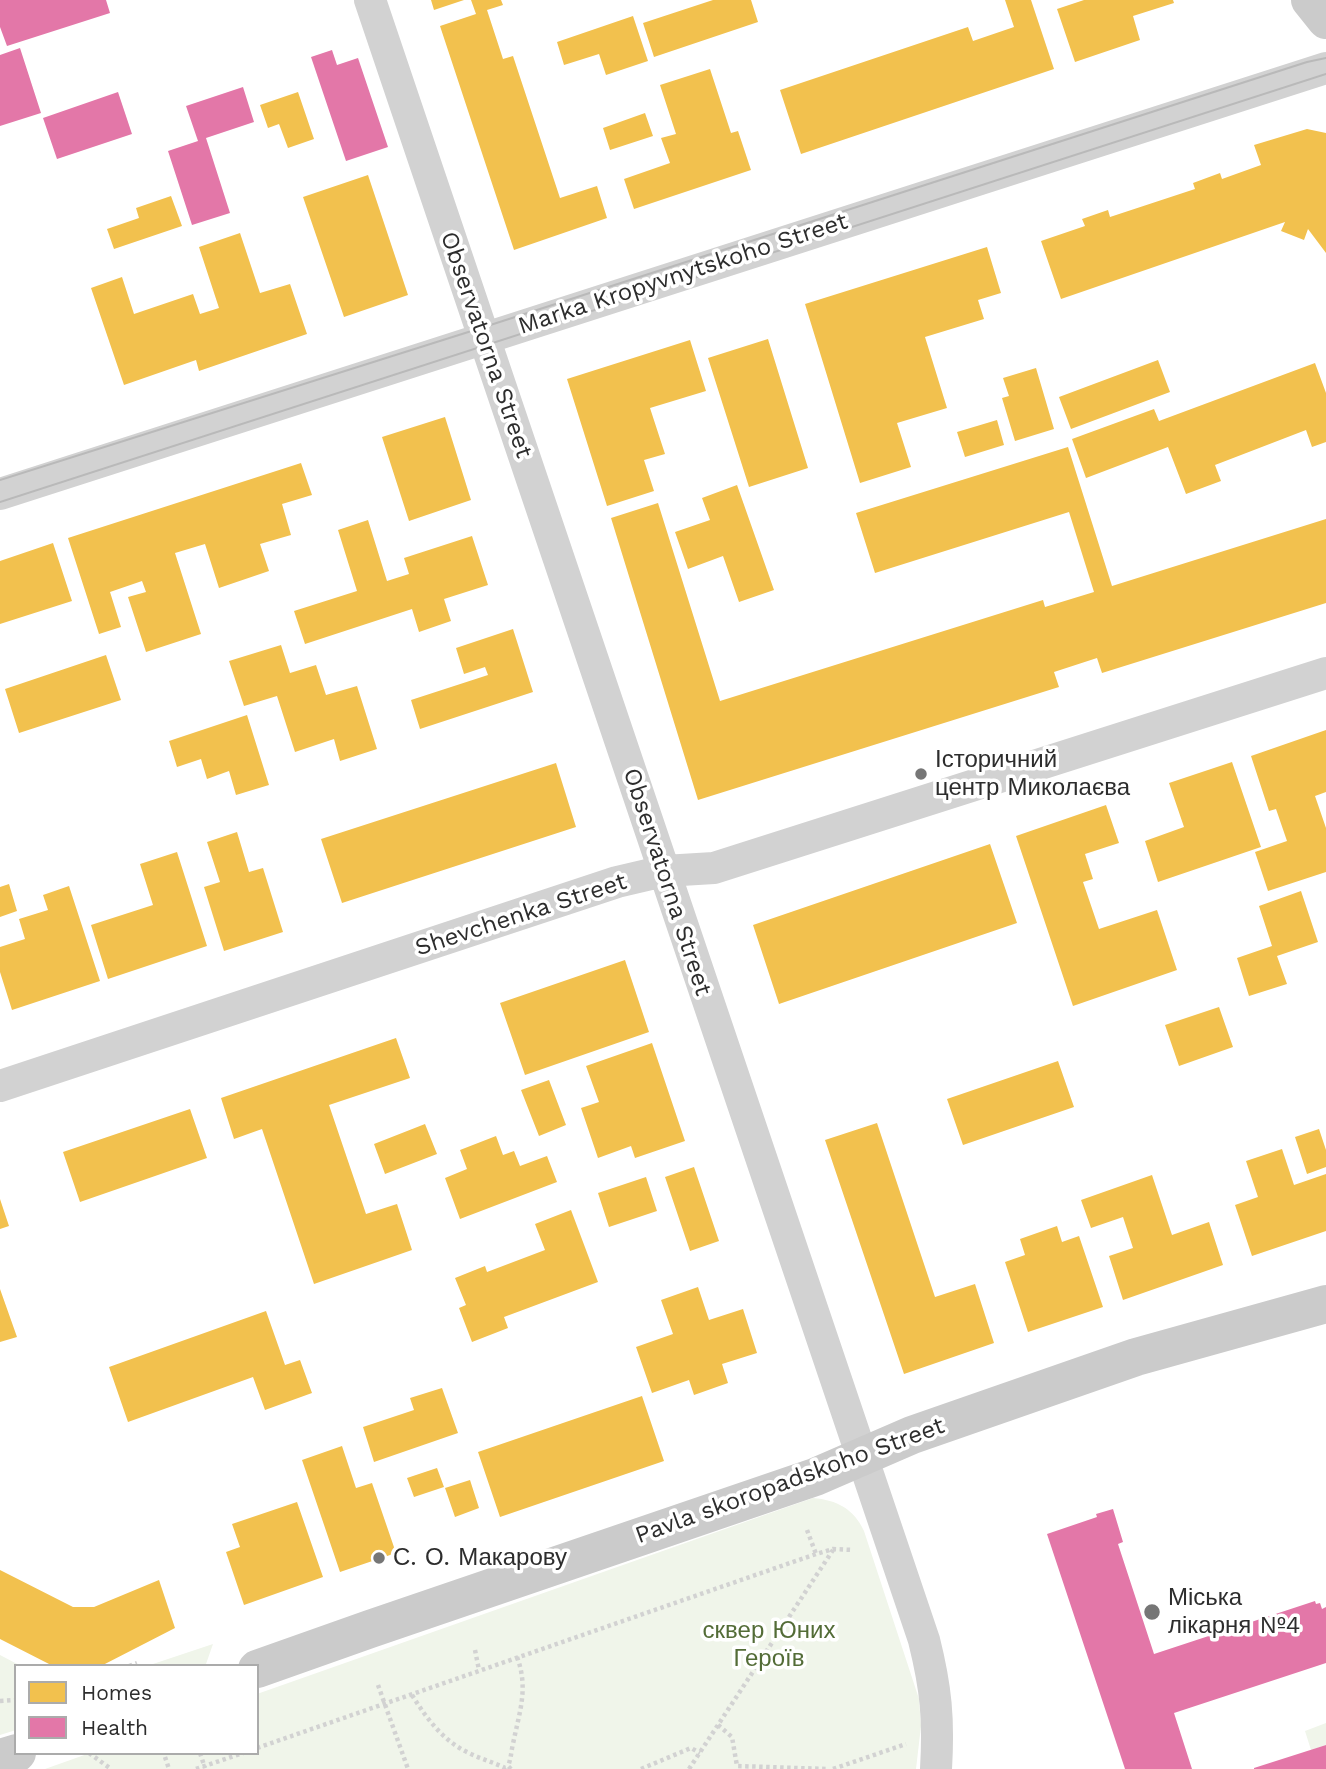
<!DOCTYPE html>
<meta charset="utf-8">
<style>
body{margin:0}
#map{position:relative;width:1326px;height:1769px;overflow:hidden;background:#fff;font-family:"Work Sans",sans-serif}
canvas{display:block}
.legend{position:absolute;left:14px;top:1664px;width:245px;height:91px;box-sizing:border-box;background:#fff;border:2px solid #ababab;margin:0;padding:9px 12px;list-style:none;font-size:21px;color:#2d2d2d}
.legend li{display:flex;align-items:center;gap:14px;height:35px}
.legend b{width:35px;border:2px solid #ababab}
</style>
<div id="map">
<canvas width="1326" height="1769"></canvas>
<ul class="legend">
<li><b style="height:19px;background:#f2c14e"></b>Homes</li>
<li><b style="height:19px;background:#e377a8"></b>Health</li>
</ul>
</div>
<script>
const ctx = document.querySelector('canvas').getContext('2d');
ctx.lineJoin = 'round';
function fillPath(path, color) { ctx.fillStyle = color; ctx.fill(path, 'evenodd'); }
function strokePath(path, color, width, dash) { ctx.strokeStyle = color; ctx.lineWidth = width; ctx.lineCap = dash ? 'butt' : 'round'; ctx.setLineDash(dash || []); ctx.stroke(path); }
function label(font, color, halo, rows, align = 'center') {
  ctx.font = font + ' "Work Sans",sans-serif'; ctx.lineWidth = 7; ctx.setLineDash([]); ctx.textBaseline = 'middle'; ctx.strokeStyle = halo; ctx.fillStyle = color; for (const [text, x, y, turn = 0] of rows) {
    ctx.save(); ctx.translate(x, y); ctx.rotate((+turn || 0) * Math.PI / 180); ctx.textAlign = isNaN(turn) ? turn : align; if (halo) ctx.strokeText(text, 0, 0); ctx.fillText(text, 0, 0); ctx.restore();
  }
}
fillPath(new Path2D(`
 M813 1498C837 1500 854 1509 864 1531L919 1699 921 1726 916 1769H45L90 1753H257V1694Z
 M213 1644 206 1664 202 1666H147Z
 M0 1655 21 1666H16V1730L0 1735Z
 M1326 1723V1745L1311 1750 1305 1731Z`), '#f0f5ea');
fillPath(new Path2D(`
 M431 0H464L434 10Z
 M471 0H501L503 5 487 10 503 59 513 56 560 198 597 186 607 218 514 250 440 26 476 14Z
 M713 0H751L758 22 654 57 643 23Z
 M1005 0H1031L1054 69 801 154 780 90 968 27 973 41 1014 27Z
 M1084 0H1173L1174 3 1133 16 1140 40 1075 62 1057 9Z
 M633 16 648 61 606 75 599 54 564 65 557 42Z
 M710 69 731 133 738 131 751 170 634 209 624 179 670 163 661 138 676 134 660 85Z
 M298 92 314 139 288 148 279 124 268 128 260 105Z
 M645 113 653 136 610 150 603 128Z
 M1307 129 1326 133V253L1308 229 1304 240 1281 231 1285 222 1061 299 1041 241 1085 226 1082 219 1108 210 1110 217 1195 189 1193 183 1220 173 1222 179 1261 165 1254 145Z
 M368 175 408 295 344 317 303 197Z
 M171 196 182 226 114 249 107 229 139 218 136 208Z
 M240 233 260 293 290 284 307 334 199 371 196 360 124 385 91 288 122 277 134 314 193 294 200 314 219 308 199 247Z
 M987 247 1001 293 978 300 984 319 925 337 947 408 897 423 911 467 860 483 805 304Z
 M768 339 808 468 749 487 708 358Z
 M690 340 706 391 650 408 665 454 644 460 654 491 607 506 567 379Z
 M1158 360 1170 392 1071 429 1059 397Z
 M1315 363 1326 393V442L1312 447 1306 430 1215 465 1221 481 1186 494 1168 447 1086 478 1072 439 1154 409 1159 421Z
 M1036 368 1054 429 1015 441 1002 398 1009 396 1003 378Z
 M445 417 471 500 409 521 382 437Z
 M997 420 1004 445 965 457 957 432Z
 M1068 447 1112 586 1326 519V603L1102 673 1097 658 1054 672 1059 687 698 800 611 518 658 503 720 701 1043 600 1045 607 1094 592 1069 512 875 573 856 513Z
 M301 463 312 495 282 504 291 535 260 544 269 571 219 588 205 544 175 553 201 634 146 652 128 597 146 592 142 581 110 592 121 627 99 634 68 538Z
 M737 485 774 590 739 602 723 556 688 569 675 532 710 520 702 498Z
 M368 520 387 581 409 574 404 558 472 536 488 585 444 599 451 621 419 632 412 609 305 644 294 611 357 591 338 530Z
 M53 543 72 601 0 624V561Z
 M513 629 533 692 420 729 411 700 488 675 485 667 464 674 456 648Z
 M281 645 290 673 316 665 326 695 357 686 377 749 340 761 334 739 295 752 277 696 244 706 229 661Z
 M106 655 121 700 19 733 5 689Z
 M247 715 269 785 236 795 229 771 207 779 201 759 177 767 169 741Z
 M1326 730V792L1315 796 1326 828V872L1268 891 1255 852 1287 841 1276 809 1269 811 1251 756Z
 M1232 762 1261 847 1158 882 1145 841 1184 827 1169 783Z
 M556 763 576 827 342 903 321 839Z
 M1106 805 1119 843 1085 854 1093 879 1083 882 1099 929 1157 910 1177 970 1073 1006 1016 836Z
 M237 832 249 872 263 868 283 932 224 951 204 887 220 882 207 842Z
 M990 844 1017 923 779 1004 753 925Z
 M177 852 207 946 108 979 91 925 153 905 140 864Z
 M9 884 17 911 0 917V887Z
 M69 886 100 981 12 1010 0 972V947L25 939 19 919 48 910 43 895Z
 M1301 891 1318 942 1277 956 1287 984 1249 996 1237 958 1272 946 1259 906Z
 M625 960 649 1032 525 1075 500 1003Z
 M1219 1007 1233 1047 1179 1066 1165 1025Z
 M396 1038 410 1078 329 1105 366 1214 397 1204 412 1250 314 1284 262 1129 234 1139 221 1098Z
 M652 1043 685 1141 635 1158 631 1146 598 1158 581 1108 599 1102 586 1066Z
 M1058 1061 1074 1107 963 1145 947 1099Z
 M549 1080 566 1125 539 1136 521 1090Z
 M190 1109 207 1158 80 1202 63 1152Z
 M877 1123 935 1297 975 1284 994 1343 904 1374 825 1140Z
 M425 1124 437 1154 385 1174 374 1144Z
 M1319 1129 1326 1150V1167L1307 1174 1295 1137Z
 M496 1136 503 1155 514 1151 520 1166 547 1156 557 1182 460 1219 445 1178 467 1169 460 1150Z
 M1282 1149 1294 1185 1326 1174V1231L1252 1256 1235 1205 1258 1197 1246 1161Z
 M694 1167 719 1241 690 1251 665 1177Z
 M1152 1175 1172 1235 1209 1222 1223 1265 1123 1300 1109 1256 1133 1248 1123 1217 1091 1228 1081 1200Z
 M646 1177 657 1211 609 1227 598 1193Z
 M0 1199 9 1226 0 1229Z
 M571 1210 598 1282 504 1317 508 1328 472 1342 459 1308 466 1305 455 1278 485 1266 487 1272 545 1250 535 1224Z
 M1057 1226 1062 1242 1079 1236 1103 1307 1028 1332 1005 1262 1025 1255 1020 1239Z
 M698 1287 709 1320 743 1309 757 1353 722 1364 728 1383 694 1395 689 1380 652 1393 636 1347 673 1334 661 1300Z
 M0 1289 17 1337 0 1342Z
 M266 1311 285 1365 300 1360 312 1393 265 1410 253 1377 128 1422 109 1367Z
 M442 1388 458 1433 374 1462 363 1427 414 1410 410 1398Z
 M642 1396 664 1461 500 1517 478 1452Z
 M342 1446 356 1488 372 1483 396 1553 340 1572 302 1460Z
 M437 1468 444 1487 414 1497 407 1478Z
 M470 1480 479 1508 455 1517 445 1488Z
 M297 1502 323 1577 244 1605 226 1552 240 1547 232 1524Z
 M0 1570 73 1607H94L159 1580 175 1628 101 1666 51 1665 0 1639Z`), '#f2c14e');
fillPath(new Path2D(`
 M0 0H106L110 13 7 46 0 27Z
 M20 48 41 113 0 126V55Z
 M332 50 337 65 358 58 388 147 346 161 311 57Z
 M243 87 254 122 206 138 230 213 192 225 168 151 198 141 186 106Z
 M118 92 132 134 57 159 43 118Z
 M1113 1509 1123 1542 1118 1544 1154 1654 1315 1601 1316 1604 1320 1603 1322 1609 1326 1607V1663L1174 1713 1192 1769H1125L1047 1534 1097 1517 1096 1514Z
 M1326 1745V1769H1254V1768Z`), '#e377a8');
strokePath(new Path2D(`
 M807 1530 816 1554
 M475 1650 479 1670
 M129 1666 137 1663
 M378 1685 408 1769
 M412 1695C427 1719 443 1741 469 1753 481 1759 493 1762 505 1768L508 1766
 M0 1701 16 1700
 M718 1725 732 1737 737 1766 827 1769
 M257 1748 816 1554 833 1549 853 1550
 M89 1753 111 1769
 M200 1753 205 1768
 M165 1757 169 1769
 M196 1769 243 1753
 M511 1769 508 1766C511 1759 511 1752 513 1744 519 1713 529 1689 517 1657
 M641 1769 691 1748 700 1753
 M689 1769 833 1550
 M833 1769 906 1744`), '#d2d2d2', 4.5, [3.5, 3.5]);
strokePath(new Path2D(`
 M370 0 924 1640C936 1688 939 1719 936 1769
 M0 494 1326 68
 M0 1086 617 882 664 871 714 868 1326 673`), '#d2d2d2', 32);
strokePath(new Path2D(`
 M1310 0 1326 20
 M257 1669 370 1629 815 1477 912 1435 1136 1357 1326 1304
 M0 1758 17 1753`), '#cbcbcb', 38);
strokePath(new Path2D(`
 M0 480 481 328 1307 62 1326 58
 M0 502 1326 74`), '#b9b9b9', 2);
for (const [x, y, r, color] of [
 [921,774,7,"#767676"],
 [379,1558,7,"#767676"],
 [1152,1612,9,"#767676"]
]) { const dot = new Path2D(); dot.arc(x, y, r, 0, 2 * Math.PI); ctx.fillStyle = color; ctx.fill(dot); strokePath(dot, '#fff', 2.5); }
label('24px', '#2d2d2d', '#fff', [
 ["Marka Kropyvnytskoho Street",683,274,-18],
 ["Observatorna Street",486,345,71],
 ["Observatorna Street",667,882,72],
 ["Shevchenka Street",521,915,-18],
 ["Pavla skoropadskoho Street",790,1481,-20]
]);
label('24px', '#2d2d2d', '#fff', [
 ["Історичний",935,760],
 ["центр Миколаєва",935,788],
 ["С. О. Макарову",393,1558],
 ["Міська",1168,1598],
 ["лікарня №4",1168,1626]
], 'left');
label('24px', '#536c37', '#fff', [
 ["сквер Юних",769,1631],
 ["Героїв",769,1659]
]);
</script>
